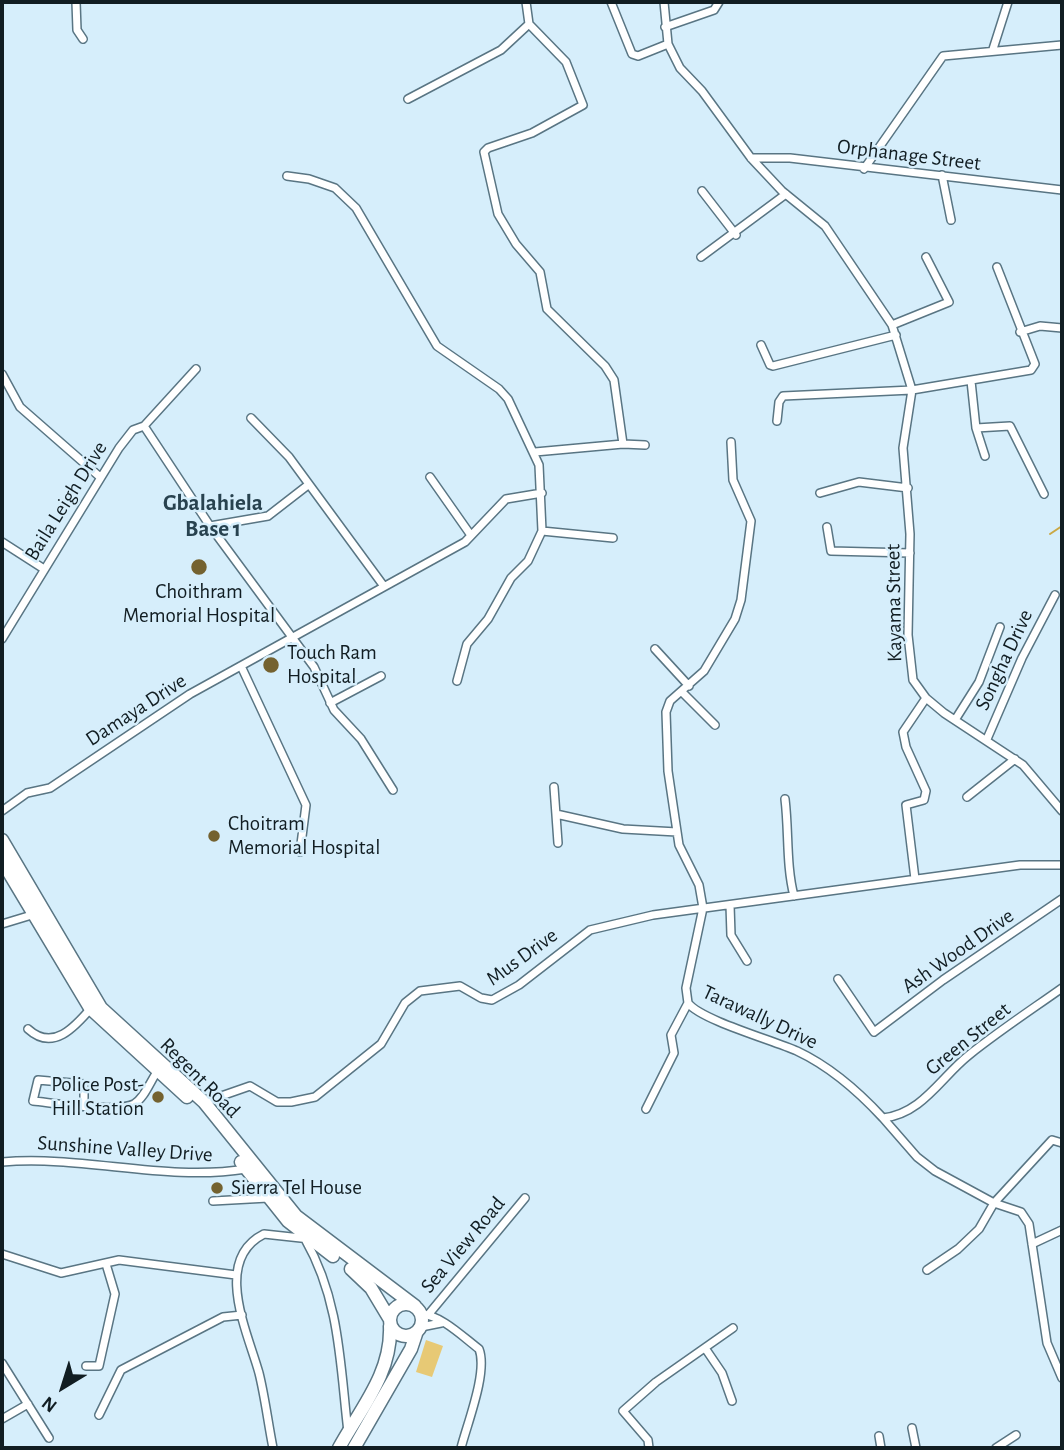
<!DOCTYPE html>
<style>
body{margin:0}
#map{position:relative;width:1064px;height:1450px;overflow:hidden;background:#d6eefb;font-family:"Alegreya Sans",sans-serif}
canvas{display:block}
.frame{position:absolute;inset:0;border:4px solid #111d22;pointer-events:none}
.north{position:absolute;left:28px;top:1352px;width:70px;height:70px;-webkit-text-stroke:5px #d6eefb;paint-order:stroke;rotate:218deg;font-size:19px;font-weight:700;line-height:28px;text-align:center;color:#111d22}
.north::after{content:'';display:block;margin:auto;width:24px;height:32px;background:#111d22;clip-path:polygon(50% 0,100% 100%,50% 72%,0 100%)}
</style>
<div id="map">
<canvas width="1064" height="1450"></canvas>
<div class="frame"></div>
<div class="north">N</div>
</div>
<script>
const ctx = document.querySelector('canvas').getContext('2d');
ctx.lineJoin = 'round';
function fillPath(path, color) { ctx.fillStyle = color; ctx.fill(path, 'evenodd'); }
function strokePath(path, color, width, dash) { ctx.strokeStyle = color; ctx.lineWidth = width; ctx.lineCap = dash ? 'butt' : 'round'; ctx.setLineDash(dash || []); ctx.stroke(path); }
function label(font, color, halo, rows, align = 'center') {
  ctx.font = font + ' "Alegreya Sans",sans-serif'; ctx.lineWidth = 5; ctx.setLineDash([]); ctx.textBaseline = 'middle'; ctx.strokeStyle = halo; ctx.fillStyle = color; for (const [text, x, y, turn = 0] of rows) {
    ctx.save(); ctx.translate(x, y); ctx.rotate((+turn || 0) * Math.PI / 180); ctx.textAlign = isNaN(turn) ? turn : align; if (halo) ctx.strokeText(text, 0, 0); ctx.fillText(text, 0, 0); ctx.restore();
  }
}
fillPath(new Path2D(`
 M426 1340 443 1346 432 1377 416 1372Z`), '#e7c975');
strokePath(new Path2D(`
 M1050 534 1062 526`), '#caa845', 2);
const street = new Path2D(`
 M76 2 77 30 83 39
 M526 2 529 24 566 62 583 105 532 133 488 148 484 152 498 214 516 244 540 272 547 309 605 366 614 380 623 444
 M611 2 632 54 638 56 668 44
 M664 2 668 44 680 68 702 91 751 158 782 191 825 226 892 325 912 390 903 448 910 534 908 635 913 680 926 698 944 713 1023 765 1062 811
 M665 27 714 10 719 2
 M993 49 1008 2
 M408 99 501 50 529 24
 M751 158H790L1062 190
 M864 169 943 56 1062 45
 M942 175 951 220
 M287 176 309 179 335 188 356 208 437 346 499 389 508 399 539 465 542 531 528 561 511 578 488 619 467 644 457 681
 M702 191 736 235
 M701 257 786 194
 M892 325 949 302 926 257
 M1020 332 1040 326 1062 328
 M761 345 770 365 773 366 896 335
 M2 374 20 407 100 477
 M971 381 976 428 1010 426 1044 494
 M251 418 289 457 383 585
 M777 421 779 402 783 396 912 390 1031 370 1035 364 997 267
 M144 426 210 526 314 667 334 710 361 739 393 790
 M144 426 196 369
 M976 428 985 456
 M731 442 733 480 751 521 741 600 735 619 704 671 670 701 666 712 668 771 679 845 699 885 703 908 686 988 688 1003C701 1020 772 1040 797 1051 829 1066 859 1092 883 1118 922 1114 941 1077 969 1055 999 1031 1031 1010 1062 988
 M535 452 623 444 645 445
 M430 477 470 534
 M820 493 859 482 908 488
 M210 526 268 516 308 485
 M827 527 831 551 910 553
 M542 531 613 538
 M2 542 44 569
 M2 639 119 448 133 430 144 426
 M655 649 689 686
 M241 666 306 805 300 852
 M682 692 715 725
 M330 703 381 676
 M955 720 979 682 1000 627
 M987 739 1022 658 1055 595
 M554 787 558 843
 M967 797 1015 759
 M785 799C789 832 786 865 794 896
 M2 811 27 793 50 788 190 694 465 542 506 499 542 493
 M556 814 623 829 677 832
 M915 879 906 805 924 800 926 791 906 747 903 732 926 698
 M730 905 731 935 747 961
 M2 924 35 914
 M838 979 874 1032 943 980 1062 899
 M28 1029C53 1052 75 1027 92 1007
 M204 1102 250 1086 277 1102H291L315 1097 381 1044 405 1003 420 991 460 986 481 998 492 1000 519 985 590 930 653 915 1020 865H1062
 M84 1106V1084L38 1080 33 1101C54 1103 117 1113 134 1104 146 1097 151 1078 160 1068
 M646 1109 674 1053 671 1035 688 1003
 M883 1118 917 1157 935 1171 994 1203 1021 1212 1029 1224 1047 1343 1062 1378
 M2 1162C84 1155 165 1182 246 1169
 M213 1201 268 1198
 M305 1239C340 1300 340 1364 348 1432
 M1032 1244 1062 1230
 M2 1254 61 1273 119 1260 236 1275
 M927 1270 958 1249 979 1229 994 1203 1052 1140 1062 1143
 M421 1314C441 1315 463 1337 479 1349 488 1372 467 1424 461 1448
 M428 1315 525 1198
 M421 1327 441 1323
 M705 1348 722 1373 732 1401
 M2 1363 49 1438
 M86 1366H99L115 1294 106 1264
 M99 1415 121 1370 223 1317 242 1315
 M2 1419 28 1404
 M912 1428 916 1448
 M879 1436 881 1448
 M273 1448C268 1423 265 1397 259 1373 248 1333 212 1260 264 1234L310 1239
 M649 1448 648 1440 623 1411 656 1382 733 1328
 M996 1448 1016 1435`);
const primary = new Path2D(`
 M2 840 101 1008 204 1102 296 1216 415 1306
 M2 861 90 1008 187 1097
 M241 1162 288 1221 333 1256
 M351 1269 371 1288 389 1318
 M390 1320a16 16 0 1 1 32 0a16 16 0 1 1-32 0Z
 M339 1448C361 1408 392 1373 390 1326
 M354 1448 411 1349 416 1334`);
strokePath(street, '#597583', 10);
strokePath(primary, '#597583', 15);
strokePath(street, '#fff', 7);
strokePath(primary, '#fff', 12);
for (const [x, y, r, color] of [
 [199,567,9,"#746230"],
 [271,665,9,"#746230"],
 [214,836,7,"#746230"],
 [158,1097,7,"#746230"],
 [217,1188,7,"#746230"]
]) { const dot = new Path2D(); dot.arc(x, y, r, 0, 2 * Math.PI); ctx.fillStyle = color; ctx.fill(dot); strokePath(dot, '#d6eefb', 2.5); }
label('21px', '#111d22', '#d6eefb', [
 ["Orphanage Street",909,155,7],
 ["Baila Leigh Drive",66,501,-58],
 ["Kayama Street",894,603,-91],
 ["Songha Drive",1004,660,-65],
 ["Damaya Drive",136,710,-33],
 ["Ash Wood Drive",958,951,-35],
 ["Mus Drive",522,957,-36],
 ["Tarawally Drive",760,1017,25],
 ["Green Street",968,1039,-39],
 ["Regent Road",200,1078,45],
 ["Sunshine Valley Drive",125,1149,4],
 ["Sea View Road",463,1245,-50]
]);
label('21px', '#111d22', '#d6eefb', [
 ["Choithram",199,592,"center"],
 ["Memorial Hospital",199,616,"center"],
 ["Touch Ram",287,653],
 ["Hospital",287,677],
 ["Choitram",228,824],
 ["Memorial Hospital",228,848],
 ["Police Post-",144,1085,"right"],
 ["Hill Station",144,1109,"right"],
 ["Sierra Tel House",231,1188]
], 'left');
label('bold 23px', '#28424f', '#d6eefb', [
 ["Gbalahiela",213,503],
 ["Base 1",213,529]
]);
</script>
